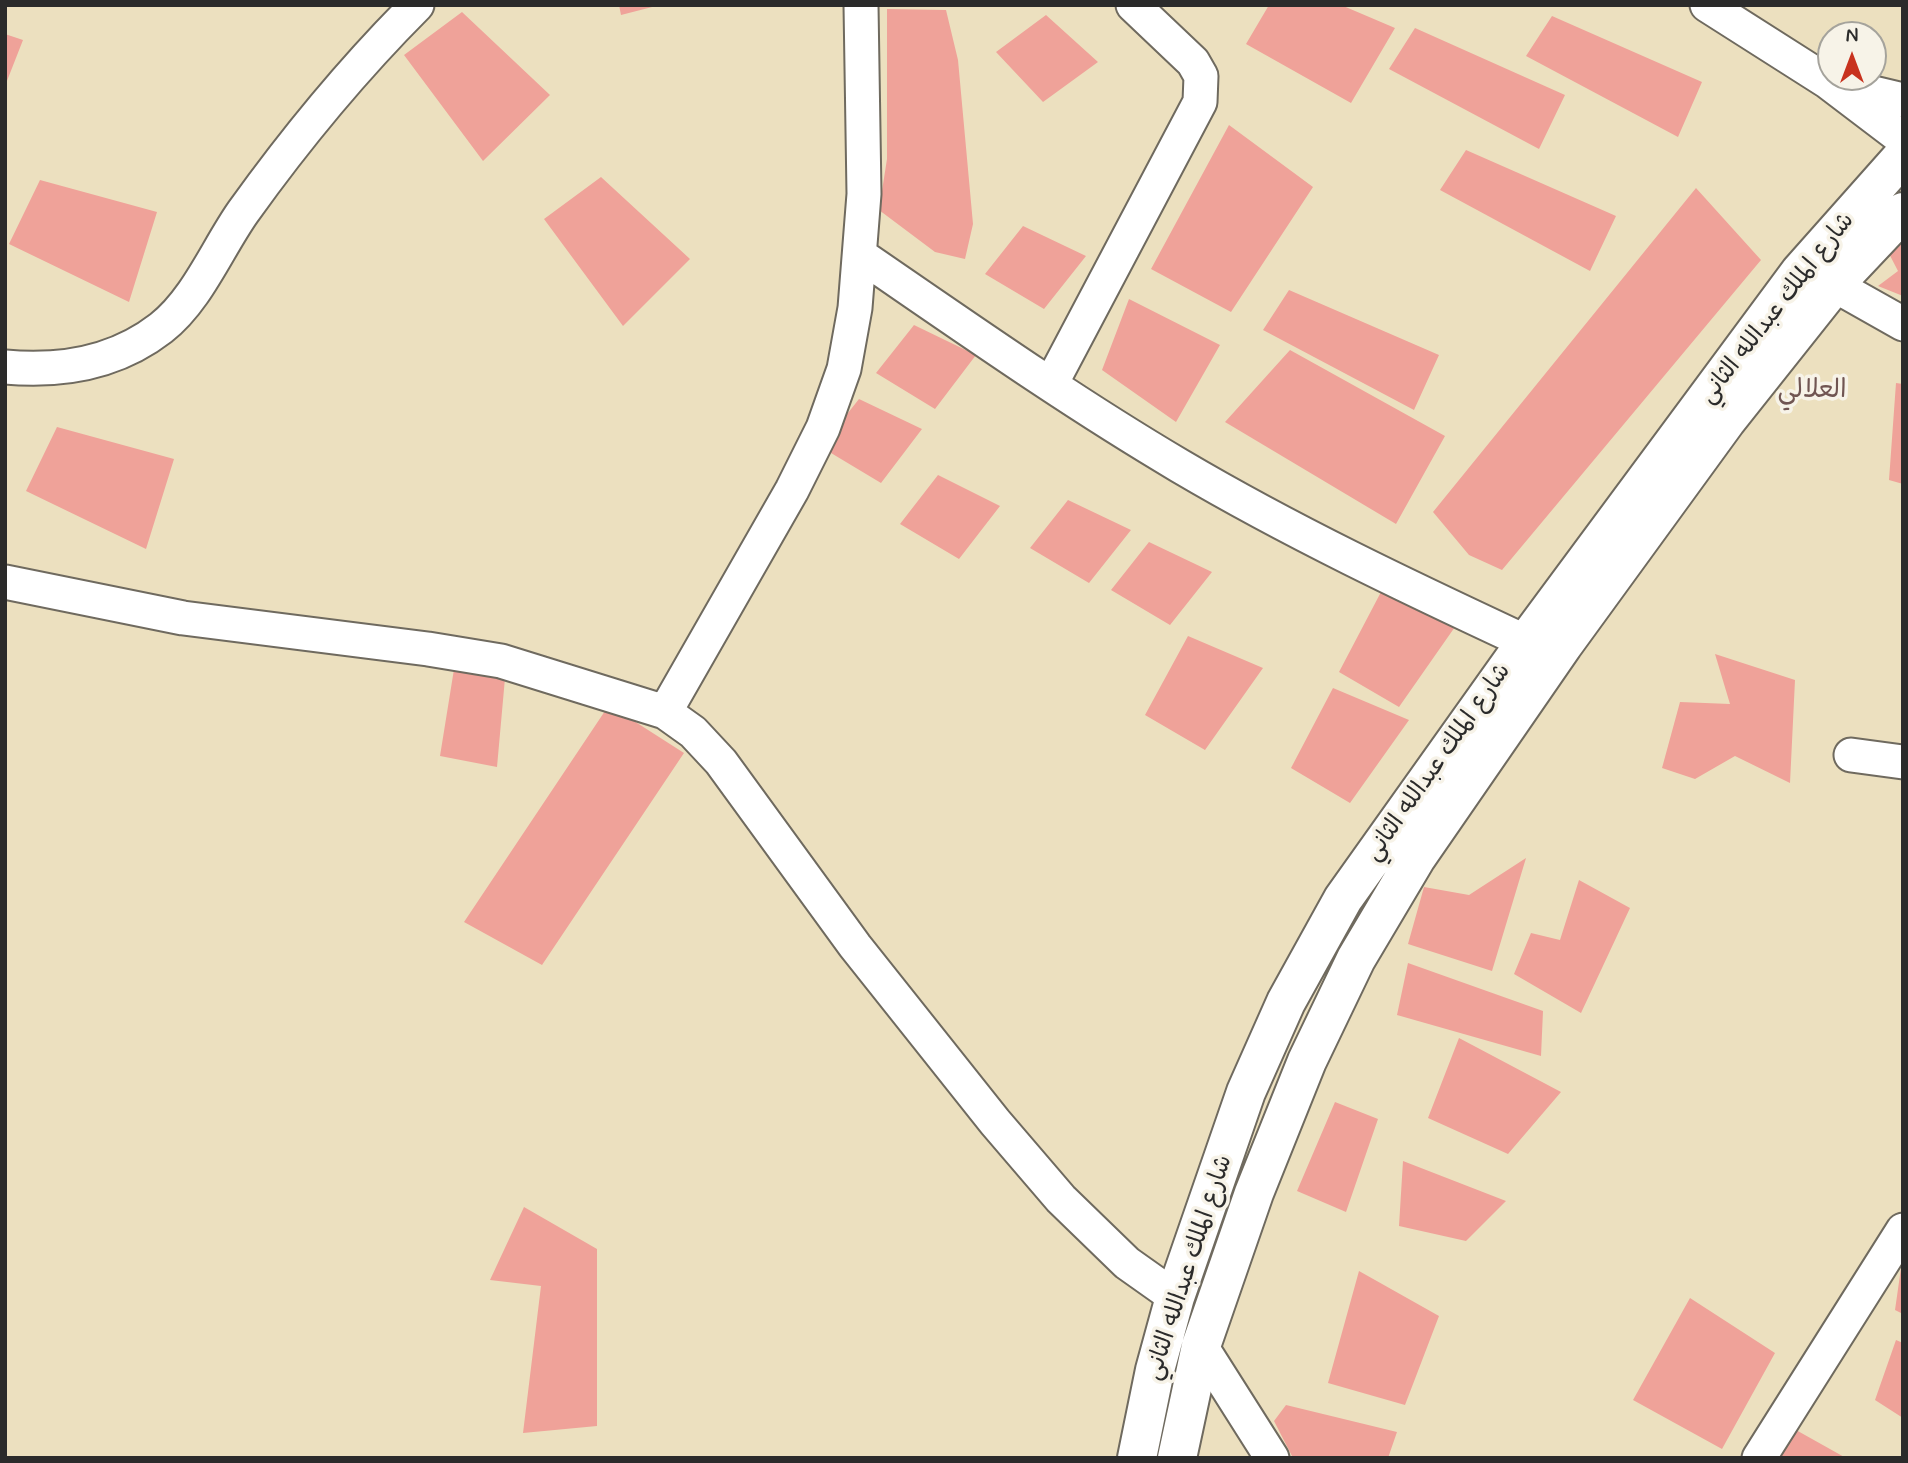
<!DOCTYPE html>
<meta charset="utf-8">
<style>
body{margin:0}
#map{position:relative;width:1908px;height:1463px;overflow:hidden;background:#ece0bf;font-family:Mynerve,sans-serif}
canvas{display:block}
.frame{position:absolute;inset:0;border:7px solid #2b2b2b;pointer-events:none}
.north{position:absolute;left:1817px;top:21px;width:70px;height:70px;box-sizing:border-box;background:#f7f3e8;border:2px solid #a5a39c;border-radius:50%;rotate:0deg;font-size:19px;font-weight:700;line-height:28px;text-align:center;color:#2b2b2b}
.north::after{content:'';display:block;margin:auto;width:24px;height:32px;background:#c8321e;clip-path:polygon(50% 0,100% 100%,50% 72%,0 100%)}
</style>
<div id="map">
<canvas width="1908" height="1463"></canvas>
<div class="frame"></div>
<div class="north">N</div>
</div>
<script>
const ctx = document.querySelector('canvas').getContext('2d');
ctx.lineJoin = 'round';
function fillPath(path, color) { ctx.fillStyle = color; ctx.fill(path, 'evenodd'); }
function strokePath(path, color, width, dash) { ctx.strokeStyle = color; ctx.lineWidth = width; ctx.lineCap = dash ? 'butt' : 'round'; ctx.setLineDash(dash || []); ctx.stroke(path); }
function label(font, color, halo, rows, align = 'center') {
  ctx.font = font + ' Mynerve,"Playpen Sans Arabic",sans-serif'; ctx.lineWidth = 7; ctx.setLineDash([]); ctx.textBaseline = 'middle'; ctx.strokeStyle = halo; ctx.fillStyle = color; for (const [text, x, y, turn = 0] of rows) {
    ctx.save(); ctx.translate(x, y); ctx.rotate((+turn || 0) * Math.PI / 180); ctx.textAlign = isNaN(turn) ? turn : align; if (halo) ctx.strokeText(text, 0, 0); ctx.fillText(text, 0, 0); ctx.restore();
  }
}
fillPath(new Path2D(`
 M619 5H656V6L621 15Z
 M1269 5H1341L1395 28 1351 103 1246 44Z
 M887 9 946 10 958 60 973 224 965 259 935 252 879 210 887 159Z
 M462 12 550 95 483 161 404 55Z
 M1046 15 1098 62 1043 102 996 52Z
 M1552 16 1702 82 1678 137 1526 56Z
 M1415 28 1565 95 1539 149 1389 69Z
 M5 34 23 40 5 86Z
 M1229 125 1313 187 1231 312 1151 269Z
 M1466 150 1616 216 1590 271 1440 190Z
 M601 177 690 259 623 326 544 219Z
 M40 180 157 212 129 302 9 244Z
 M1696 188 1761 260 1502 570 1469 555 1433 512Z
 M1903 223V296L1878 286 1898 271 1883 242Z
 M1023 226 1086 256 1044 309 985 274Z
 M1289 290 1439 355 1414 410 1263 330Z
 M1129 299 1220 345 1176 422 1102 370Z
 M914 325 976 355 935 409 876 373Z
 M1290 350 1445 436 1396 524 1225 422Z
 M1896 383 1903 384V484L1889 480Z
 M859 399 922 429 881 483 821 447Z
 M57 427 174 459 146 549 26 491Z
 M938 475 1000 506 959 559 900 524Z
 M1068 500 1131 530 1089 583 1030 548Z
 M1149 542 1212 572 1170 625 1111 590Z
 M1381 592 1457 624 1399 707 1339 672Z
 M1188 636 1263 668 1205 750 1145 715Z
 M1715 654 1795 680 1790 783 1735 756 1695 779 1662 768 1680 702 1730 704Z
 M455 663 505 678 497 767 440 756Z
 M1333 688 1409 720 1350 803 1291 768Z
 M609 705 684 753 542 965 464 922Z
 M1526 858 1492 971 1408 944 1424 887 1469 895Z
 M1579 880 1630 908 1581 1013 1514 974 1531 933 1560 940Z
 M1408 963 1543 1011 1541 1056 1397 1015Z
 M1459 1038 1561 1092 1508 1154 1428 1118Z
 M1335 1102 1378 1119 1346 1212 1297 1191Z
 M1403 1161 1506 1201 1466 1241 1399 1226Z
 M524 1207 597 1249V1426L523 1433 541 1286 490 1280Z
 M1901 1268H1903V1314L1895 1310Z
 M1359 1271 1439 1316 1405 1405 1328 1383Z
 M1690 1298 1775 1353 1722 1449 1633 1400Z
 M1896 1340 1903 1343V1418L1875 1400Z
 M1286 1405 1397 1432 1388 1458H1293L1274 1421Z
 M1796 1430 1846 1458H1774Z`), '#efa299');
const minor = new Path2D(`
 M1707 5 1828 82 1903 139
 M1840 85 1903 100
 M860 255C965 327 1070 401 1180 466 1292 532 1408 587 1526 642
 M1834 285 1903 324
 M5 367C60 372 116 363 161 328 197 300 217 249 243 212 296 138 353 69 417 5
 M1051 384 1200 102 1201 76 1193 62 1133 5
 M5 582 183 618 428 649 501 661 665 712 693 732 721 762 855 946 995 1122 1061 1199 1127 1263 1175 1297
 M665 712 792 490 823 428 844 369 855 308 864 194 861 5
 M1851 755 1903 762
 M1201 1346 1272 1458
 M1759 1458 1903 1230`);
const secondary = new Path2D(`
 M1137 1458 1155 1370 1175 1297 1246 1092 1286 1002 1343 899 1526 642 1800 272 1903 156
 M1177 1458 1201 1346 1254 1193 1307 1061 1356 959 1416 858 1563 645 1726 421 1834 285 1903 212`);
strokePath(minor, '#6f6a5f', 37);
strokePath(secondary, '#6f6a5f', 42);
strokePath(minor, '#fff', 33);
strokePath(secondary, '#fff', 38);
label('24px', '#2b2b2b', '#f7f3e8', [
 ["شارع الملك عبدالله الثاني",1778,309,-52],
 ["شارع الملك عبدالله الثاني",1439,763,-55],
 ["شارع الملك عبدالله الثاني",1190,1268,-72]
]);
label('26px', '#705552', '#f7f3e8', [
 ["العلالي",1812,392]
]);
</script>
